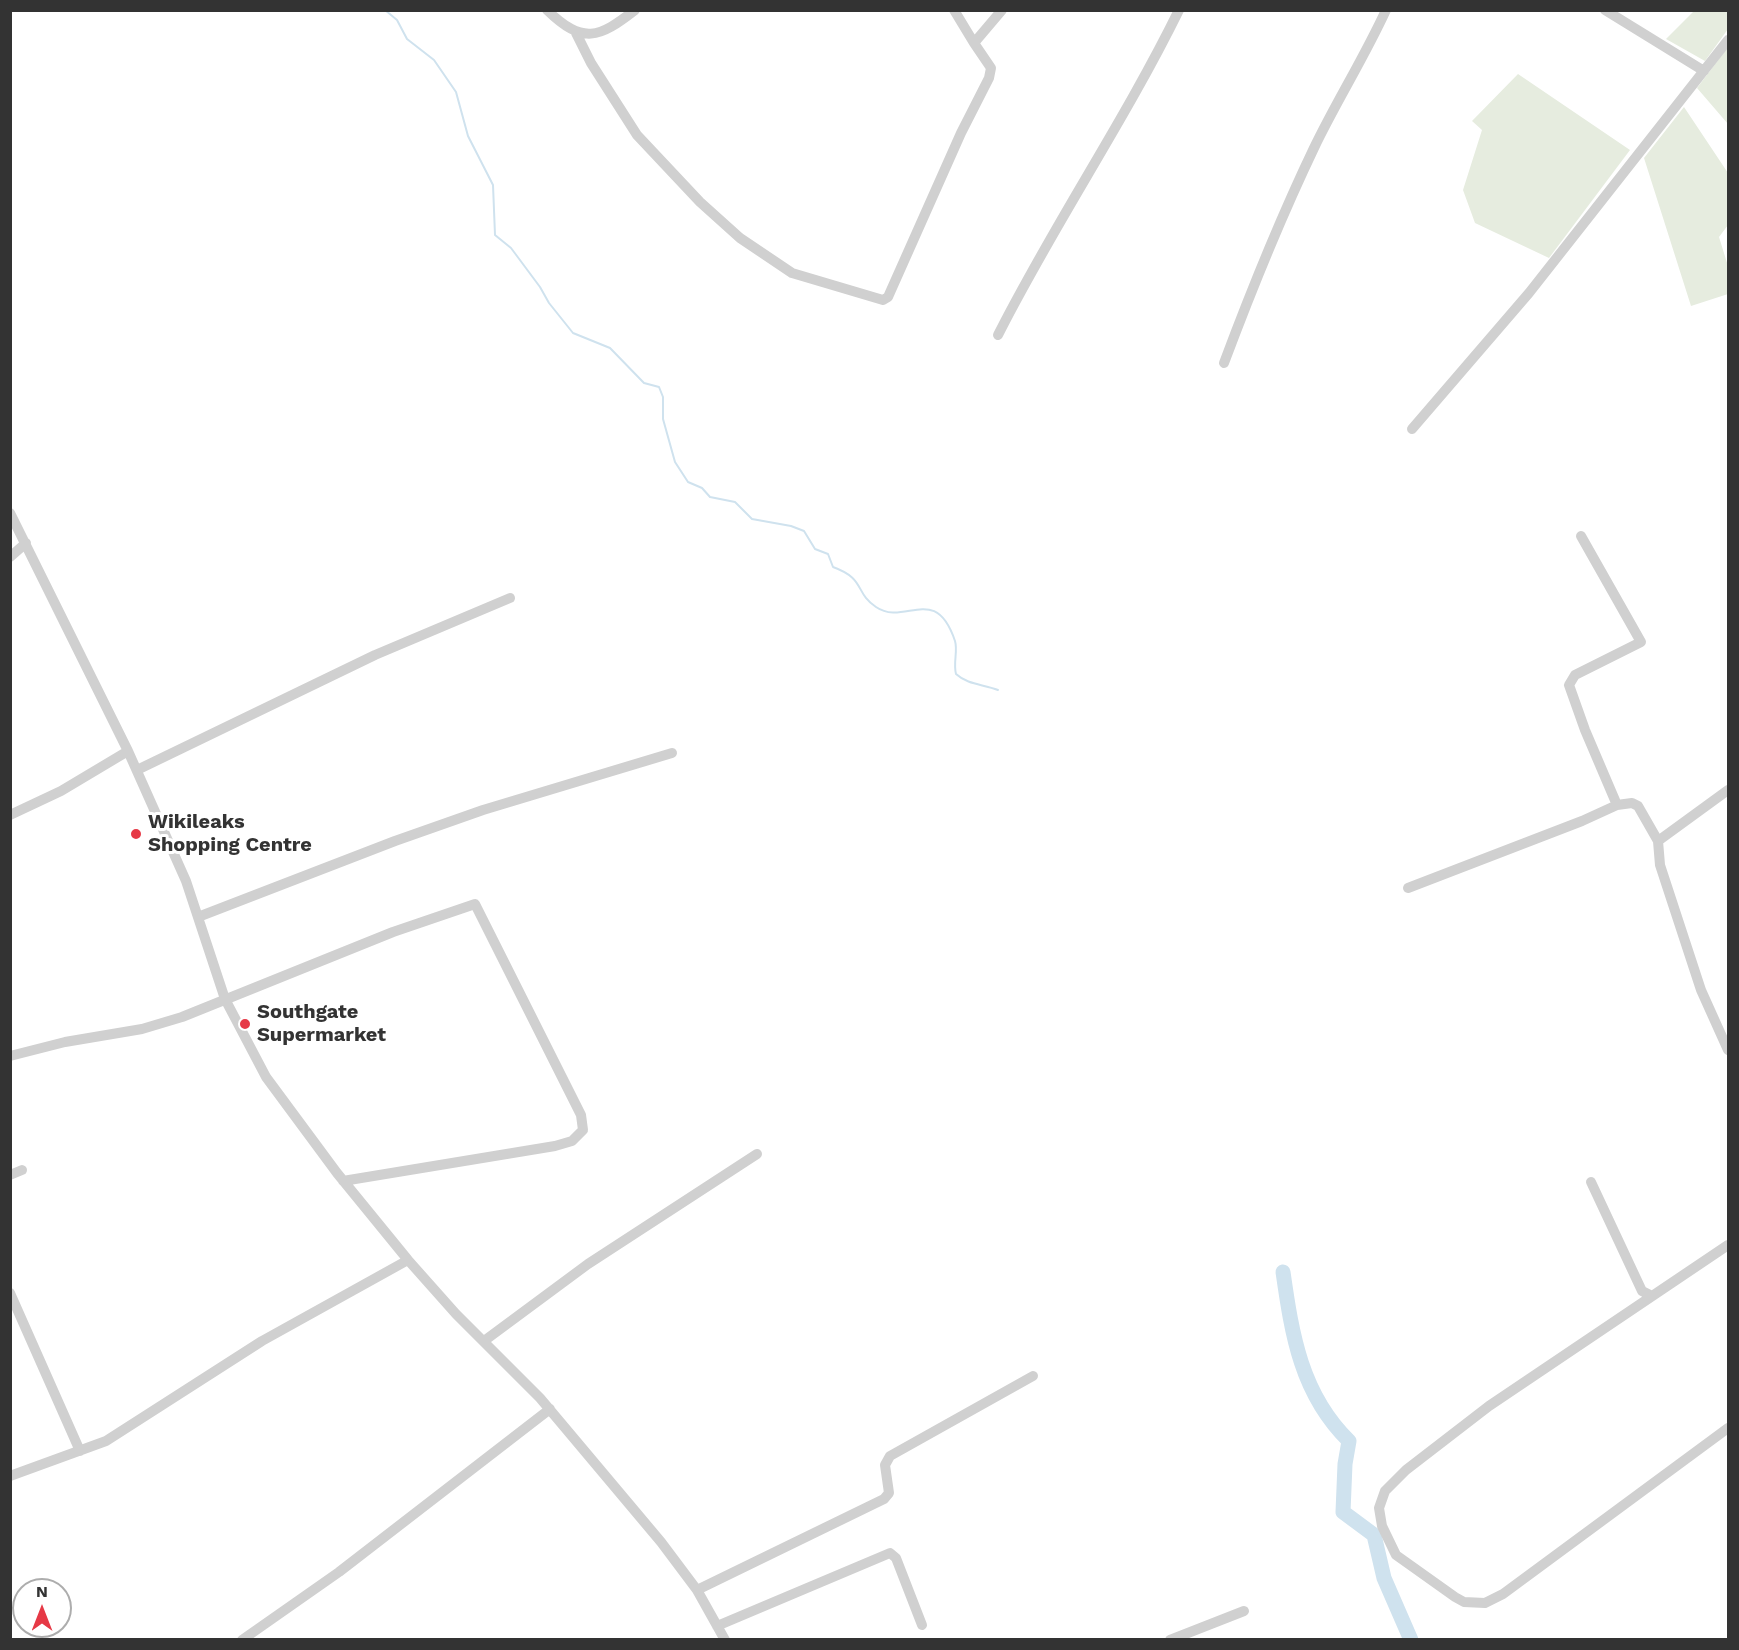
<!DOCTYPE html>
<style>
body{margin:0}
#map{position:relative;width:1739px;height:1650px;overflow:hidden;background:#fff;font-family:"Work Sans",sans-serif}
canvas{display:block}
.frame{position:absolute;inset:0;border:12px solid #333;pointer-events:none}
.north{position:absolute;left:12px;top:1578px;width:60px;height:60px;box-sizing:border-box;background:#fff;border:2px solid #adadad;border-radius:50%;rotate:0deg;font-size:16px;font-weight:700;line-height:24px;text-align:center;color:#333}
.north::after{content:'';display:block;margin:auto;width:21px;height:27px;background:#e63946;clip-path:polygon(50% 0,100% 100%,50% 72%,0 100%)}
</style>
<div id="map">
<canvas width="1739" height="1650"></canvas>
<div class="frame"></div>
<div class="north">N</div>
</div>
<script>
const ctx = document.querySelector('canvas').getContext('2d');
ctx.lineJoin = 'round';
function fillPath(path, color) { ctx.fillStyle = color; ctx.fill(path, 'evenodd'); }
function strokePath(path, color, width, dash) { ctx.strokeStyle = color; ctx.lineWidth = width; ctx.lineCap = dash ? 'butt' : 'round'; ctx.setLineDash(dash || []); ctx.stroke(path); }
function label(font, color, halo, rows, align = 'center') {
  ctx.font = font + ' "Work Sans",sans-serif'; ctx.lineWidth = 6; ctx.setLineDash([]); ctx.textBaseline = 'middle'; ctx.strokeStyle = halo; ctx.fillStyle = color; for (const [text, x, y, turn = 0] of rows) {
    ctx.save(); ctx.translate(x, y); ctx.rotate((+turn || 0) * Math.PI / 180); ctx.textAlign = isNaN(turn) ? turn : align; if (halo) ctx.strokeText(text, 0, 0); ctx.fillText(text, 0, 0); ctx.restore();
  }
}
fillPath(new Path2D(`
 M1694 11H1728V29L1705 61 1666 39Z
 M1728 47V124L1697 88Z
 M1518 74 1630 150 1549 258 1475 223 1463 190 1482 130 1472 121Z
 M1684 107 1728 173V225L1719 237 1728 266V294L1691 306 1644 158Z`), '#e6ecdf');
strokePath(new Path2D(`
 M385 10 397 20 407 39 434 60 456 92 468 136 493 185 495 235 511 248 540 287 549 303 573 333 610 348 644 383 659 387 663 397V419L675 462 688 482 702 488 710 497 735 502 752 519 791 526 804 531 815 549 828 554 833 567C866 579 854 592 876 607 905 627 935 582 955 641 958 651 953 663 956 674 968 685 983 684 998 690`), '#cfe2ee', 2);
strokePath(new Path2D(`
 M1283 1272C1292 1335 1301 1394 1349 1441L1345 1464 1343 1512 1374 1535 1384 1578 1411 1640`), '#cfe2ee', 15);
strokePath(new Path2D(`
 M547 10C583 45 599 38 635 10
 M954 10 974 43
 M1605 10 1704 71
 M576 33 591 63 637 135 700 202 740 238 792 273 883 300 888 297 961 133 989 78 991 68 974 43 1002 10
 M998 335C1054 224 1124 122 1179 10
 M1224 363C1251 291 1280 219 1314 148 1336 102 1364 58 1386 10
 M1412 429 1529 293 1728 40
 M10 513 128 751 186 881 225 999 266 1077 337 1173 408 1260 456 1314 540 1398 661 1542 697 1590 725 1640
 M1581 536 1641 642 1575 675 1569 685 1585 730 1617 805
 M10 557 26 543
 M137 770 375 655 510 598
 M10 815 61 791 128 751
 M1658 841 1728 790
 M1408 888 1582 821 1617 805 1632 803 1638 806 1658 841 1660 865 1701 990 1728 1050
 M198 917 395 841 483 810 672 753
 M10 1056 65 1042 142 1029 182 1017 393 932 475 904 581 1115 583 1130 572 1141 555 1146 343 1181
 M10 1175 22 1170
 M1591 1182 1642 1291 1652 1296
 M1728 1245 1489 1406 1406 1470 1385 1491 1379 1508 1382 1526 1396 1555 1455 1597 1464 1602 1485 1603 1503 1594 1728 1428
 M10 1293 80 1451
 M484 1341 588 1264 757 1154
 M10 1476 106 1441 262 1341 408 1260
 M697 1590 884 1499 889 1493 885 1465 890 1456 1033 1376
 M717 1626 890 1553 896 1558 922 1625
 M242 1640 339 1572 550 1409
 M1170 1640 1244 1611`), '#d0d0d0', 10);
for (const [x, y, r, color] of [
 [136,834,6,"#e63946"],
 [245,1024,6,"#e63946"]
]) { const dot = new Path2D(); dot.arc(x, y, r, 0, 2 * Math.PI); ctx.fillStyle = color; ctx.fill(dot); strokePath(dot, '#fff', 2); }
label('bold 20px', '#333', '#fff', [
 ["Wikileaks",148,822],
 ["Shopping Centre",148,845],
 ["Southgate",257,1012],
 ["Supermarket",257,1035]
], 'left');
</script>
